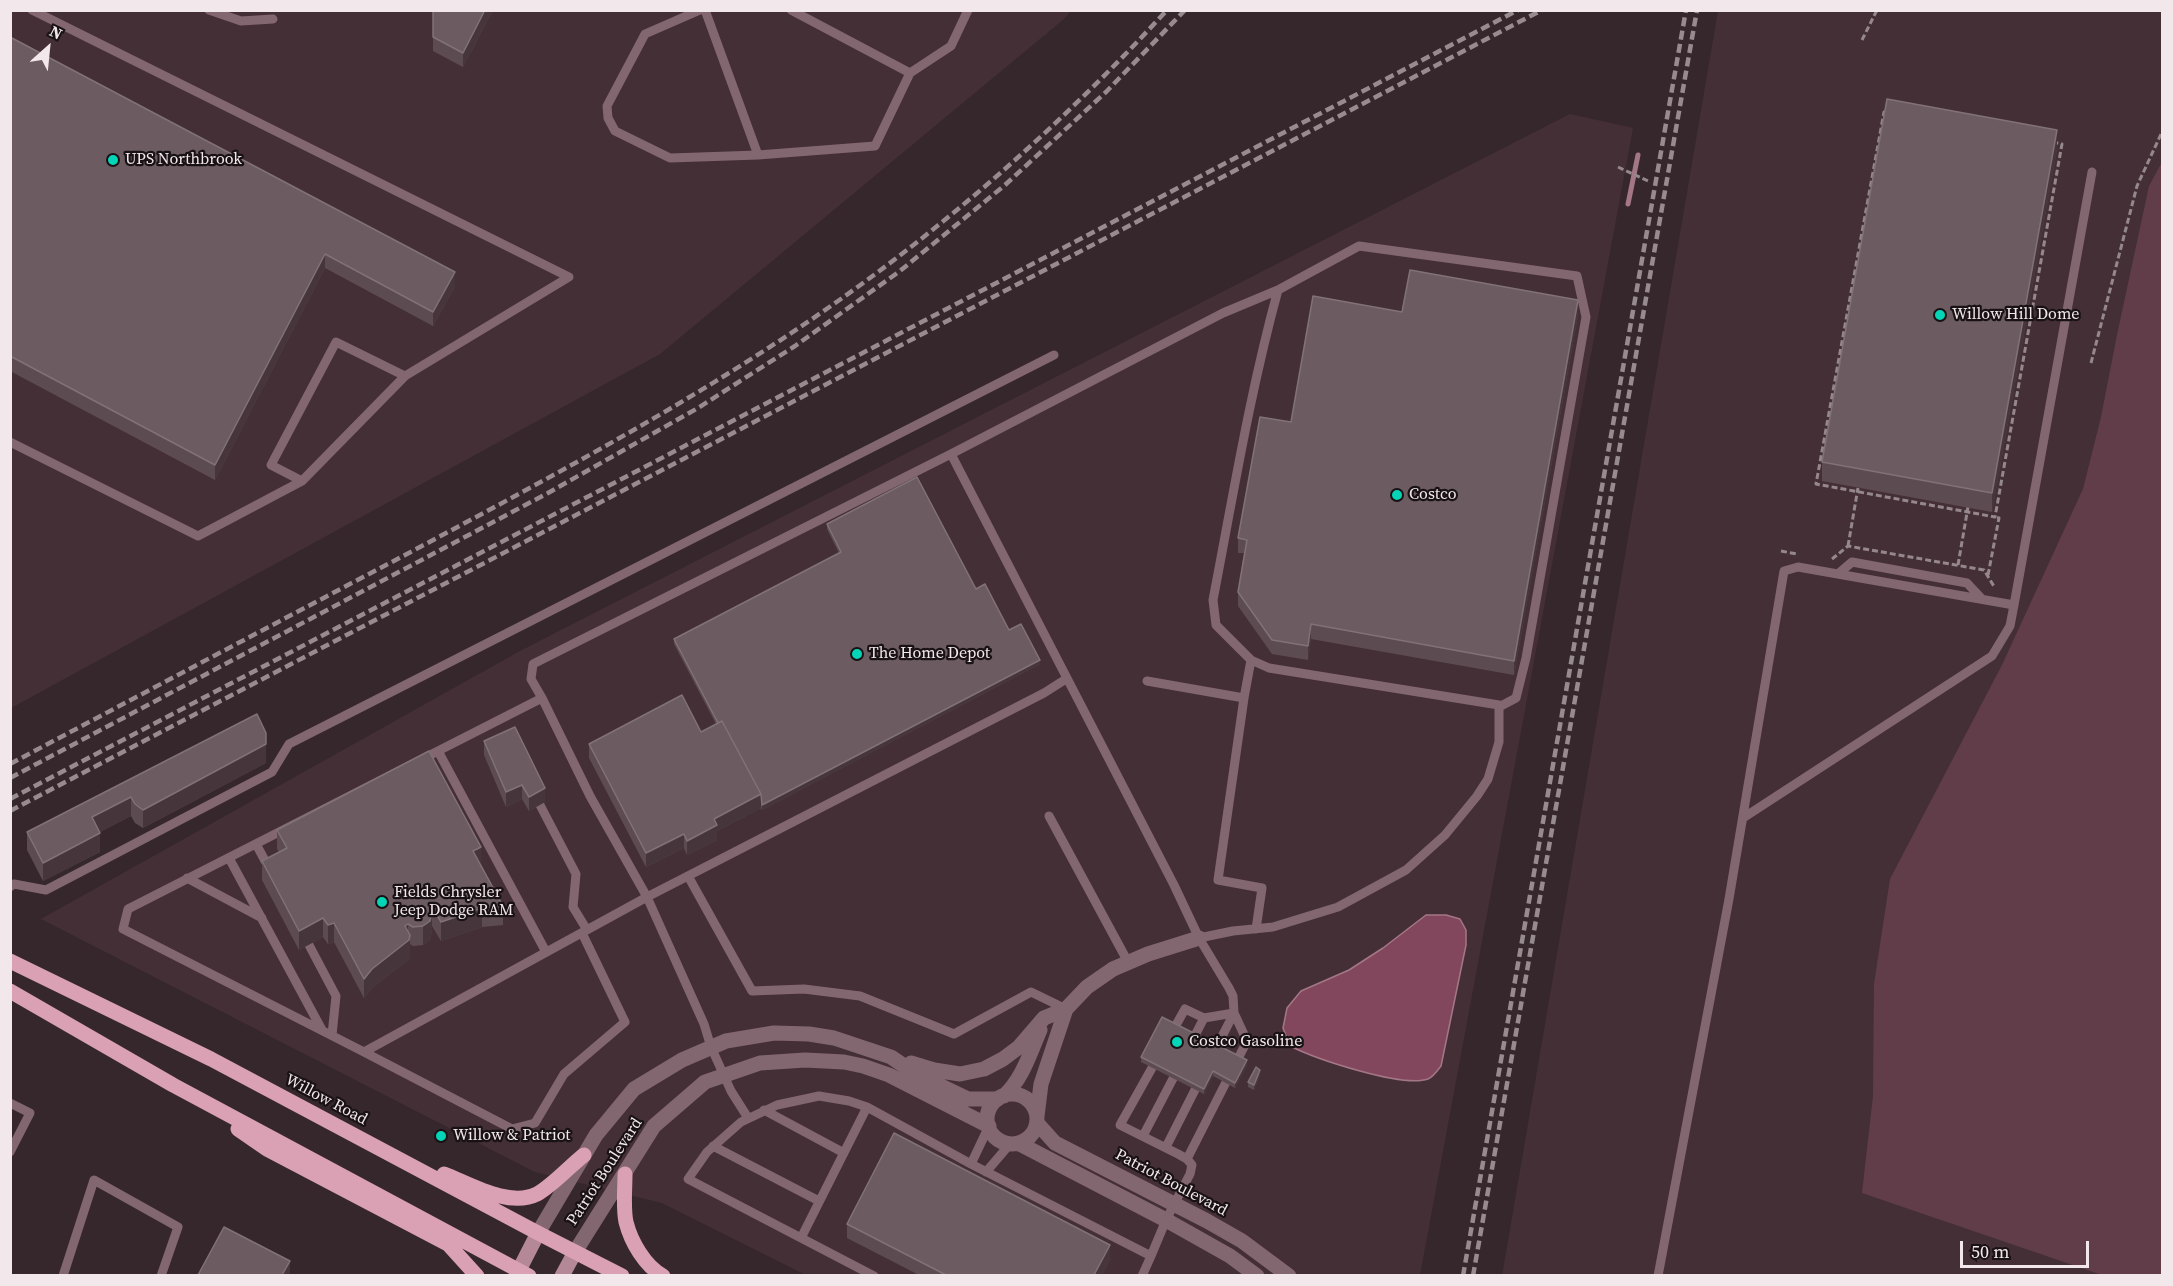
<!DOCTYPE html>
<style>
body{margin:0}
#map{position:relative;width:2173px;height:1286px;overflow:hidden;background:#36272c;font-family:"Source Serif 4",serif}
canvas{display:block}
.frame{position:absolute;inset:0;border:12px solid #f2e7ea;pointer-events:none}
.north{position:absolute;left:18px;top:18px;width:60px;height:60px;-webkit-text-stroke:4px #191214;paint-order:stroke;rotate:27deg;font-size:16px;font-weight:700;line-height:24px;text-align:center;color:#f2e7ea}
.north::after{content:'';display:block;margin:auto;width:21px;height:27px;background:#f2e7ea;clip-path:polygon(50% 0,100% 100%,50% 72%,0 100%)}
.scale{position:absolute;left:1960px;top:1241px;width:129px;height:27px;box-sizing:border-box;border:3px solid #f2e7ea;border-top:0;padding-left:8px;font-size:18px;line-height:21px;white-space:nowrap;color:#f2e7ea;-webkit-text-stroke:4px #191214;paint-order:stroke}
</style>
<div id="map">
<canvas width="2173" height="1286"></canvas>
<div class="frame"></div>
<div class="north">N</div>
<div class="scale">50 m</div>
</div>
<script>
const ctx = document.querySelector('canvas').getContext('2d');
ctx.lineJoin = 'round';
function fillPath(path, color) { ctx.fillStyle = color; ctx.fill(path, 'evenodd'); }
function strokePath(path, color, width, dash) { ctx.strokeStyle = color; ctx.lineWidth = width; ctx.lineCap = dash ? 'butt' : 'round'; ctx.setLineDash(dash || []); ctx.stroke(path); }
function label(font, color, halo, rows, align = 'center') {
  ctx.font = font + ' "Source Serif 4",serif'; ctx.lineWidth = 4.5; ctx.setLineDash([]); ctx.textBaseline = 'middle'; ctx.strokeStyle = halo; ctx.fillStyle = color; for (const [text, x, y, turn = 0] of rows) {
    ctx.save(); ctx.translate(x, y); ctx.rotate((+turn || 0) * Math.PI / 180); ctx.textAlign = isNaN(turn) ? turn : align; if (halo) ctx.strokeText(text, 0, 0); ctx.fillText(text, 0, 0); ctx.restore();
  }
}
fillPath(new Path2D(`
 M11 11H1071L1064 19 660 354 11 708Z
 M1718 11H2162V1275L1502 1276Z
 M1570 114 1633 128 1420 1275H806L662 1203 535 1172 41 919 520 651Z`), '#452f37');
fillPath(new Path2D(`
 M2162 162V1275H2102L1862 1193 1873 1096 1874 984 1890 879 2002 665 2083 489 2101 417 2117 335 2149 186Z`), '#613d49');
const water = new Path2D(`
 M1426 915H1446L1460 919 1466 930V945L1441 1066C1438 1070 1433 1077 1428 1079 1402 1088 1316 1059 1290 1046L1283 1028 1287 1008 1301 991 1349 970 1383 948Z`);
fillPath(water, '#83475d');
strokePath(water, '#a47787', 1.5);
strokePath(new Path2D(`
 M1628 204 1638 155`), '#a47787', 5);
strokePath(new Path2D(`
 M1862 40 1877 10
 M1884 112 2062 144 1995 517 1816 484Z
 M1618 167 1648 181
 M2091 363 2137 186 2162 132
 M1848 546 1858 488
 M1781 551 1797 554
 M1832 559 1848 546 1984 570 1995 588
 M1958 565 1968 507
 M1988 575 1999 518 1995 517`), '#95888c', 3, [6, 3]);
strokePath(new Path2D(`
 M32 10 569 277 405 376 336 342 271 465 302 481
 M209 10 241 21 273 19
 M700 10 645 34 607 106 608 118 615 131 670 158 758 155
 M705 10 758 155 875 146 910 73 791 10
 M910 73 951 46 968 10
 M1278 290 1359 246 1577 276 1586 317 1526 658 1516 698 1499 707
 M10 442 198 536 302 481 405 376
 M1838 574 1852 562 1967 583 1982 599
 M2014 605 2092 172
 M1147 681 1244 698 1251 660
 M542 698 590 796 647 897 364 1052 123 929 128 909Z
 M542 698 531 679 533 664 951 454
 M1244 698 1218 880 1262 888 1256 929
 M438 751 546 952
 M540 805 576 874 573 907 587 930
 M1049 816 1128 962
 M256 844 270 870
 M229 858 322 1030
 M688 876 752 991 804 989 860 996 954 1034 1031 992 1066 1009
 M187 878 262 918
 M10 887 14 884 46 890 272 772 289 744 1054 355
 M309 945 336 996 332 1035
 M1171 1034 1185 1009 1204 1018 1234 1013
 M1191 1043 1204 1018
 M364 1052 512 1129 535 1123 564 1074 625 1022 582 933
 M1213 1054 1234 1013
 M10 1103 30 1113 10 1152
 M764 1110 844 1153
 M748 1118 731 1091 711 1047 704 1024 647 897 1044 693 1066 679
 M1143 1136 1178 1069
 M713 1146 819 1201
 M1166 1147 1200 1080
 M1187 1159 1247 1041 1234 1013 1233 996 1229 988 1199 938 1174 885 951 454 1223 313 1278 290C1250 392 1233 496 1213 600L1216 625 1251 660 1269 668 1499 705V742L1488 779 1477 796 1445 835 1406 870 1338 907 1273 927 1233 931 1199 938
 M971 1164 989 1126
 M986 1172 1010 1144
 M801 1238 867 1107
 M1151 1256 1166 1220 1190 1174 1192 1165 1187 1159 1178 1154 1120 1125 1157 1059
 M63 1276 94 1180 178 1227 161 1276
 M874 1276 688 1179 707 1152 741 1122 777 1105 819 1096 849 1101 867 1107 971 1164 1151 1256 1142 1276
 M1658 1276 1729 899 1784 571 1798 567 2014 605 2010 626 1992 656 1743 818`), '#836770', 9);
strokePath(new Path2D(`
 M911 1063 934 1070 960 1074 984 1069 1003 1059 1019 1047 1044 1018 1066 1009 1087 987 1113 969 1148 954 1199 938
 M987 1119a25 25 0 1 1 50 0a25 25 0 1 1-50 0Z
 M1004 1096C1023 1078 1030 1053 1040 1030
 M1037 1116 1041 1084 1066 1009
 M1037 1123 1055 1143 1207 1221 1242 1241 1289 1276
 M1018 1143 1166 1220 1230 1256 1257 1276
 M538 1233 596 1135 634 1089 682 1060 726 1041 774 1033 809 1034 834 1038 891 1057 916 1074 968 1099H998
 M575 1252 654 1126 705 1082 760 1063 805 1060 844 1062 863 1066 889 1075 989 1126`), '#836770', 15);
strokePath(new Path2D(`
 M516 1276 538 1233
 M562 1276 575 1252`), '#b48896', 15);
strokePath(new Path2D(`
 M10 961 211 1059 538 1233 622 1276
 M10 991 173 1085 529 1276
 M238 1129 267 1149 448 1244 477 1276
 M444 1174C470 1184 509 1208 537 1194 551 1187 571 1165 584 1155
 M625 1174C625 1189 623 1208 626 1222 631 1242 645 1266 663 1276`), '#daa1b4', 15);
strokePath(new Path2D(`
 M10 764C142 694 274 624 405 555 553 476 700 398 838 301 957 217 1068 118 1167 10
 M10 778 548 493 698 408 795 346 900 271 1005 185 1106 92 1185 10
 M10 799 1518 10
 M10 811 1542 10
 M1463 1276 1686 10
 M1473 1276 1697 10`), '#988b8f', 4.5, [9, 4.5]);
fillPath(new Path2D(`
 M433 10H493L463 67 433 51Z
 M10 37 455 286 433 326 325 268 215 480 10 371Z
 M2057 149 1992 512 1822 481V462Z
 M1402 312 1578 315 1514 675 1311 639 1308 660 1272 654 1238 606V592L1244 553H1238V538Z
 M827 524 976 589 1009 630 1040 664 762 810 761 808 717 831V840L687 855 684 848 646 867 589 758V744L701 732 716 724 674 644V639L839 553 827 529Z
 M257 714 266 763 143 828 135 823 131 816 100 832V852L43 881 27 850V832Z
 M484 741 545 802 529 811 522 799 506 807 484 755Z
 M277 830 481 865 503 906V925L482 927 441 941 432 926V931L430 940 423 945 413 946 410 944 409 959 372 988 364 998 334 942 328 944 323 937 299 950 262 880V861L279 852 277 849Z
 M1141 1057 1247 1065 1235 1088 1213 1076 1204 1094 1141 1062Z
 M1260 1075 1254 1090 1248 1087V1082Z
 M847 1224 1110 1259 1102 1275H919L847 1238Z`), '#5c4c51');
fillPath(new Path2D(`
 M485 10H493L463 67V53Z
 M2057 130V149L1992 512V493Z
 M325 254V268L215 480V465Z
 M455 272V286L433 326V312Z
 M1578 300V315L1514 675V661Z
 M1311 624V639L1308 660V646Z
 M1040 660V664L762 810V805Z
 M266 733V763L143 828V810Z
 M522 785V799L506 807V792Z
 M545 788V802L529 811V797Z
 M761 794V808L717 831V840L687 855V841L714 819Z
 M131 797V816L92 836V817Z
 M100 833V852L43 881V863Z
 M684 834V848L646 867V853Z
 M481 847V865L473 851Z
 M482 908V927L441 941V922Z
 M432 912V931L430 940 423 945V926Z
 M323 918V937L299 950V931Z
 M334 923V942L328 944V925Z
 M408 924V941L410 935V954L409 959 372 988 364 998V979L405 926Z
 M1247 1060V1065L1235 1088V1083Z
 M1260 1070V1075L1254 1090V1085Z
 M1213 1071V1076L1204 1094V1089Z
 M1110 1245V1259L1102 1275H1094Z
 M290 1261V1275H282Z`), '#46363c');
const building = new Path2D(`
 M433 10H485L463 53 433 37Z
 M10 37 455 272 433 312 325 254 215 465 10 356Z
 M1887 99 2057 130 1992 493 1822 462Z
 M1410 270 1578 300 1514 661 1311 624 1308 646 1272 640 1238 592 1247 540 1238 538 1260 417 1291 422 1313 296 1402 312Z
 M917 477 976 589 985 584 1009 630 1021 624 1040 660 762 805 761 794 722 721 718 723 674 639 841 552 827 524Z
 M682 695 701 732 722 721 761 794 714 819 717 825 687 841 684 834 646 853 589 744Z
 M257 714 266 733V744L143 810 135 804 131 797 92 817 100 833 43 863 27 832Z
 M515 727 545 788 529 797 522 785 506 792 484 741Z
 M429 751 481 847 473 851 503 906 482 908 441 922 431 905 432 912 430 921 423 926 413 927 408 924 405 926 410 935 409 940 372 969 364 979 334 923 328 925 323 918 299 931 262 861 287 848 277 830Z
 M1162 1017 1247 1060 1235 1083 1213 1071 1204 1089 1141 1057Z
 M1256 1067 1260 1070 1254 1085 1248 1082Z
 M894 1133 1110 1245 1094 1275H946L847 1224Z
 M224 1227 290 1261 282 1275H198Z`);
fillPath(building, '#6c5c62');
strokePath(building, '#817277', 1.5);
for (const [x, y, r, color] of [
 [113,160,6,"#04d5b6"],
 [1940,315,6,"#04d5b6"],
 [1397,495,6,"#04d5b6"],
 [857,654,6,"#04d5b6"],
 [382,902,6,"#04d5b6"],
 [1177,1042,6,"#04d5b6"],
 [441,1136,6,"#04d5b6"]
]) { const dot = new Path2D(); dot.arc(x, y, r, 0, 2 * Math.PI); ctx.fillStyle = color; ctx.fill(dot); strokePath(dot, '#191214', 2); }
label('16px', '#f2e7ea', '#191214', [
 ["UPS Northbrook",125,160],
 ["Willow Hill Dome",1952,315],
 ["Costco",1409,495],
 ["The Home Depot",869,654],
 ["Fields Chrysler",394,893],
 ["Jeep Dodge RAM",394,911],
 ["Costco Gasoline",1189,1042],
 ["Willow & Patriot",453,1136]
], 'left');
label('16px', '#f2e7ea', '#191214', [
 ["Willow Road",326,1100,28],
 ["Patriot Boulevard",605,1172,-57],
 ["Patriot Boulevard",1171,1183,28]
]);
</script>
